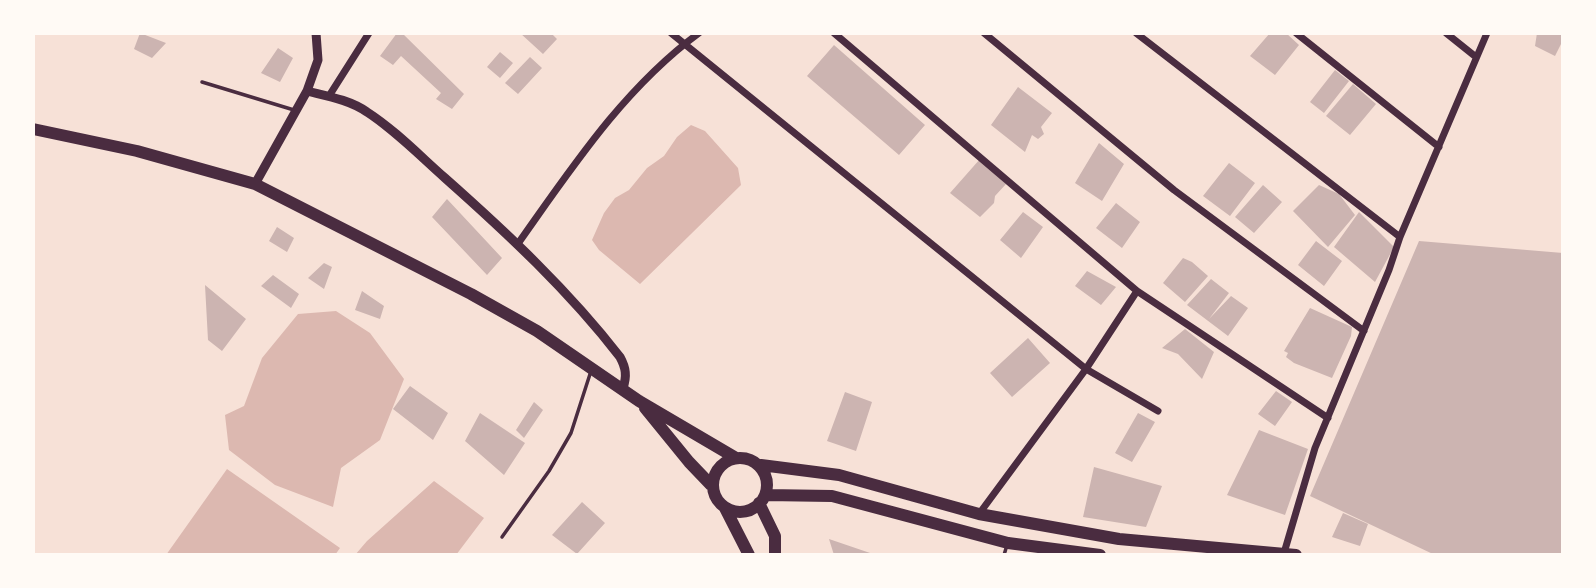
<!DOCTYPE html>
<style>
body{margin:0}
#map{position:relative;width:1596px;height:588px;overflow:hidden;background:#f7e1d7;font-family:Inter,sans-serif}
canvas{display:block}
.frame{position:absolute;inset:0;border:35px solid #fffaf5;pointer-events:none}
</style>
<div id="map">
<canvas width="1596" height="588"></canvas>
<div class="frame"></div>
</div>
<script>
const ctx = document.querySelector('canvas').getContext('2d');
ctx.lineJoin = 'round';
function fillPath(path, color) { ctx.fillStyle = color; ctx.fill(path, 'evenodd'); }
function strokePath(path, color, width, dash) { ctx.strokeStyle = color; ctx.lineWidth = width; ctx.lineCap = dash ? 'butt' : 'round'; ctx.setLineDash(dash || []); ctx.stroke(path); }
fillPath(new Path2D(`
 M691 125 705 131 738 168 741 185 640 284 599 250 592 240 604 213 615 198 629 190 647 168 664 156 677 137Z
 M336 311 370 333 404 379 380 440 341 468 333 507 275 485 229 450 225 415 244 406 262 358 298 314Z
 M227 469 340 548 335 555H166Z
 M434 481 484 518 456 555H355L367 541Z`), '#dcb8b0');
fillPath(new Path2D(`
 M140 33 166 43 152 58 134 49Z
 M397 33H402L464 94 452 109 436 99 441 93 401 56 393 65 380 56Z
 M520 33H551L557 39 543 54Z
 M1270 33H1286L1299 45 1275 75 1250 56Z
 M1537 33H1563V40L1555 56 1535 46Z
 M834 45 925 125 899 155 807 76Z
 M278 48 293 58 280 82 261 73Z
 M500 52 513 63 500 78 487 67Z
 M530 57 542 68 518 94 505 83Z
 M1335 70 1349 81 1324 113 1310 102Z
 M1353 84 1376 104 1350 135 1326 116Z
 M1018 87 1052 113 1041 127 1044 134 1038 139 1032 135 1025 152 991 125Z
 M1099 143 1124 164 1102 201 1075 183Z
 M980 159 1006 184 995 196 994 203 980 217 950 193Z
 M1229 163 1255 183 1230 216 1203 196Z
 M1263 185 1282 202 1254 233 1235 217Z
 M1319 185 1339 194 1355 215 1328 247 1293 211Z
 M447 199 502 258 487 275 432 217Z
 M1116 203 1140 222 1122 248 1096 228Z
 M1023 212 1043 227 1021 258 1000 240Z
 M1359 212 1394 247 1375 282 1334 247Z
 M277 227 294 238 287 252 269 241Z
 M1316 241 1342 261 1324 286 1298 265Z
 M1419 241 1563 253V555H1435L1310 496Z
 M1183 258 1192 262 1208 276 1185 302 1163 283Z
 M324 263 332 267 324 289 308 278Z
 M1087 271 1116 287 1101 305 1075 286Z
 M273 275 299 294 291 308 261 286Z
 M1211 279 1229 293 1209 319 1231 296 1248 308 1228 336 1187 305Z
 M205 285 246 319 222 351 208 340Z
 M362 291 384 306 380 319 355 310Z
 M1310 308 1352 327 1351 336 1332 378 1294 363 1286 357 1288 353 1284 351Z
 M1185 329 1214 352 1202 379 1178 354 1162 348Z
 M1028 338 1050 363 1012 397 990 373Z
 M410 386 448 413 433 440 393 409Z
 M1276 391 1292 402 1275 426 1258 414Z
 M845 392 872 402 856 451 827 441Z
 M534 402 543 410 524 438 516 430Z
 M480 413 525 443 504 475 465 441Z
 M1138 413 1155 422 1132 462 1115 453Z
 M1259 430 1308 449 1285 515 1227 495Z
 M1094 467 1162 486 1146 527 1083 517Z
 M582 502 605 523 577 554 552 535Z
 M1343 513 1368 524 1360 546 1332 537Z
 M829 539 873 554V555H834Z`), '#ccb4b1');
strokePath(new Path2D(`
 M202 82 294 110
 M502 537 549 471 571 433 591 371
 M1004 555 1007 545`), '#4a2c40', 3.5);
strokePath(new Path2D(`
 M671 33 1086 369 1158 411
 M834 33 1137 291 1328 418
 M984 33 1174 190 1364 331
 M1136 33 1400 237
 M1296 33 1439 147
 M1446 33 1476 57
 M329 96 369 33
 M517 245C571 169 623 89 699 33
 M979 514 1086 369 1137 291
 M1284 553 1315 448 1389 270 1400 237 1487 33`), '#4a2c40', 7);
strokePath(new Path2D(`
 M316 33 318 60 307 91C327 96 350 100 367 112 395 130 420 156 445 178 507 233 569 291 620 357 626 368 627 376 623 388
 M255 184 307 91`), '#4a2c40', 9);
strokePath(new Path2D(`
 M33 129 137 151 255 184 471 294 537 331 639 401 736 458
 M645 408 689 462 711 485
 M713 485a27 27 0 1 1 54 0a27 27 0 1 1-54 0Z
 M761 465 839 475 979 514 1119 539 1296 555
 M766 495 832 496 1008 543 1100 555
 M759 503 775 536V555
 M725 508 749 555`), '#4a2c40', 12);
</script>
